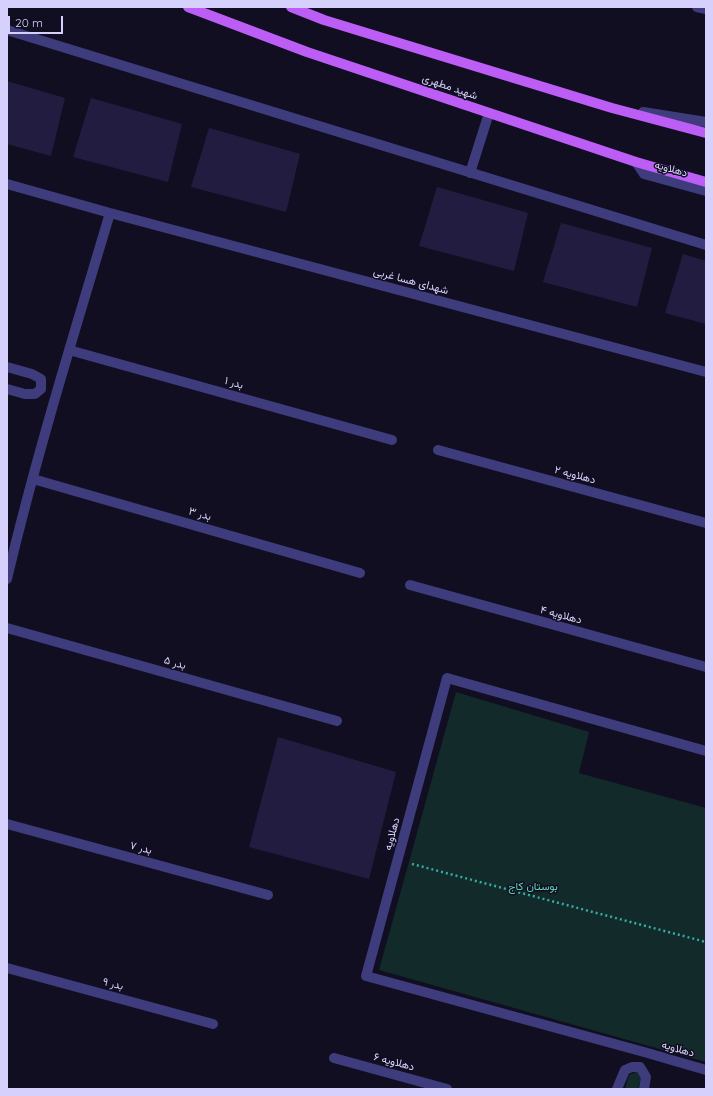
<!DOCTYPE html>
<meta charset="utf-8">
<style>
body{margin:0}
#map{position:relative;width:713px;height:1096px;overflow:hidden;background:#110e21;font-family:Quicksand,sans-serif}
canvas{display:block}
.frame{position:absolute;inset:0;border:8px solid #d5d1fc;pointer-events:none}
.scale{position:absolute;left:8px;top:16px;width:55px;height:18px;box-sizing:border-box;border:2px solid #d5d1fc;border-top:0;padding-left:5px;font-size:12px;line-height:14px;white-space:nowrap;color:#d5d1fc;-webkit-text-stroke:3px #110e21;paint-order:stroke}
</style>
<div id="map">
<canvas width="713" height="1096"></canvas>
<div class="frame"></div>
<div class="scale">20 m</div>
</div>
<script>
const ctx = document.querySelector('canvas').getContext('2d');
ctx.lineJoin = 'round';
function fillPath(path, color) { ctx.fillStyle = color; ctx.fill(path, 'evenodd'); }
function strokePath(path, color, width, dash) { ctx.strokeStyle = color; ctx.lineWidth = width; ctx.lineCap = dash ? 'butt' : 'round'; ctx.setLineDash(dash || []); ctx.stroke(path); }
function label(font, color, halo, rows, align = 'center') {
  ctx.font = font + ' Quicksand,Vazirmatn,sans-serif'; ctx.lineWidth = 3; ctx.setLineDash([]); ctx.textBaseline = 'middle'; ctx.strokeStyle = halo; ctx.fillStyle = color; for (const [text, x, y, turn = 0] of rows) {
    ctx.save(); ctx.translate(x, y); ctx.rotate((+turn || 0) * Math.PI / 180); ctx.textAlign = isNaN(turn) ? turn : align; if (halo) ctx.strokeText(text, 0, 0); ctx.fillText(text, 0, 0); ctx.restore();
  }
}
fillPath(new Path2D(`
 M456 692 589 732 579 773 706 808V1062L379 970Z
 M638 1071 641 1078 638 1089H625L629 1075Z`), '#122a29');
fillPath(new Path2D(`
 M7 81 65 98 51 156 7 144Z
 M91 98 182 124 168 182 73 157Z
 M209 128 300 154 286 212 191 187Z
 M437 187 528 213 514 271 419 246Z
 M561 223 652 248 637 307 543 282Z
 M683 254 706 261V324L665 313Z
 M278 737 396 772 369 879 249 847Z`), '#231c41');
strokePath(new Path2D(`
 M412 864 706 942`), '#35ada4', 2.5, [2, 3]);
strokePath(new Path2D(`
 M697 7 706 9
 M7 30 706 245
 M643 112 706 122
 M636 162 644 174 706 191
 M470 173 489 113
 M7 184 110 213 706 372
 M69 350 392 440
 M7 367 32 374 41 379V389
 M7 389 25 394H35L41 389
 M438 450 706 523
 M33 479 360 573
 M7 579C36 456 74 334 110 213
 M410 585 706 667
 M7 628 337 721
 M706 751 447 678 366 976 644 1052 706 1070
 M7 824 268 895
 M7 968 213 1024
 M334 1058 447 1089
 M640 1067 646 1077 644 1089
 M617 1089 625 1070 632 1067H640`), '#3e3c7d', 10);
strokePath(new Path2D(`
 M188 7 307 52 636 162 706 182
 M291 7 324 20 612 108 706 133`), '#bc5ef6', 10);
label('11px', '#d5d1fc', '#110e21', [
 ["شهید مطهری",450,87,19],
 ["دهلاویه",671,169,15],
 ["شهدای هسا غربی",411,281,15],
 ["بدر ۱",234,383,16],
 ["دهلاویه ۲",575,475,15],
 ["بدر ۳",200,514,16],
 ["دهلاویه ۴",561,615,15],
 ["بدر ۵",175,663,16],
 ["دهلاویه",392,834,-75],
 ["بدر ۷",141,848,15],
 ["بدر ۹",113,984,15],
 ["دهلاویه",678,1049,16],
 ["دهلاویه ۶",394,1062,15]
]);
label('11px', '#61d8b9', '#110e21', [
 ["بوستان کاج",533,887]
]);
</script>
